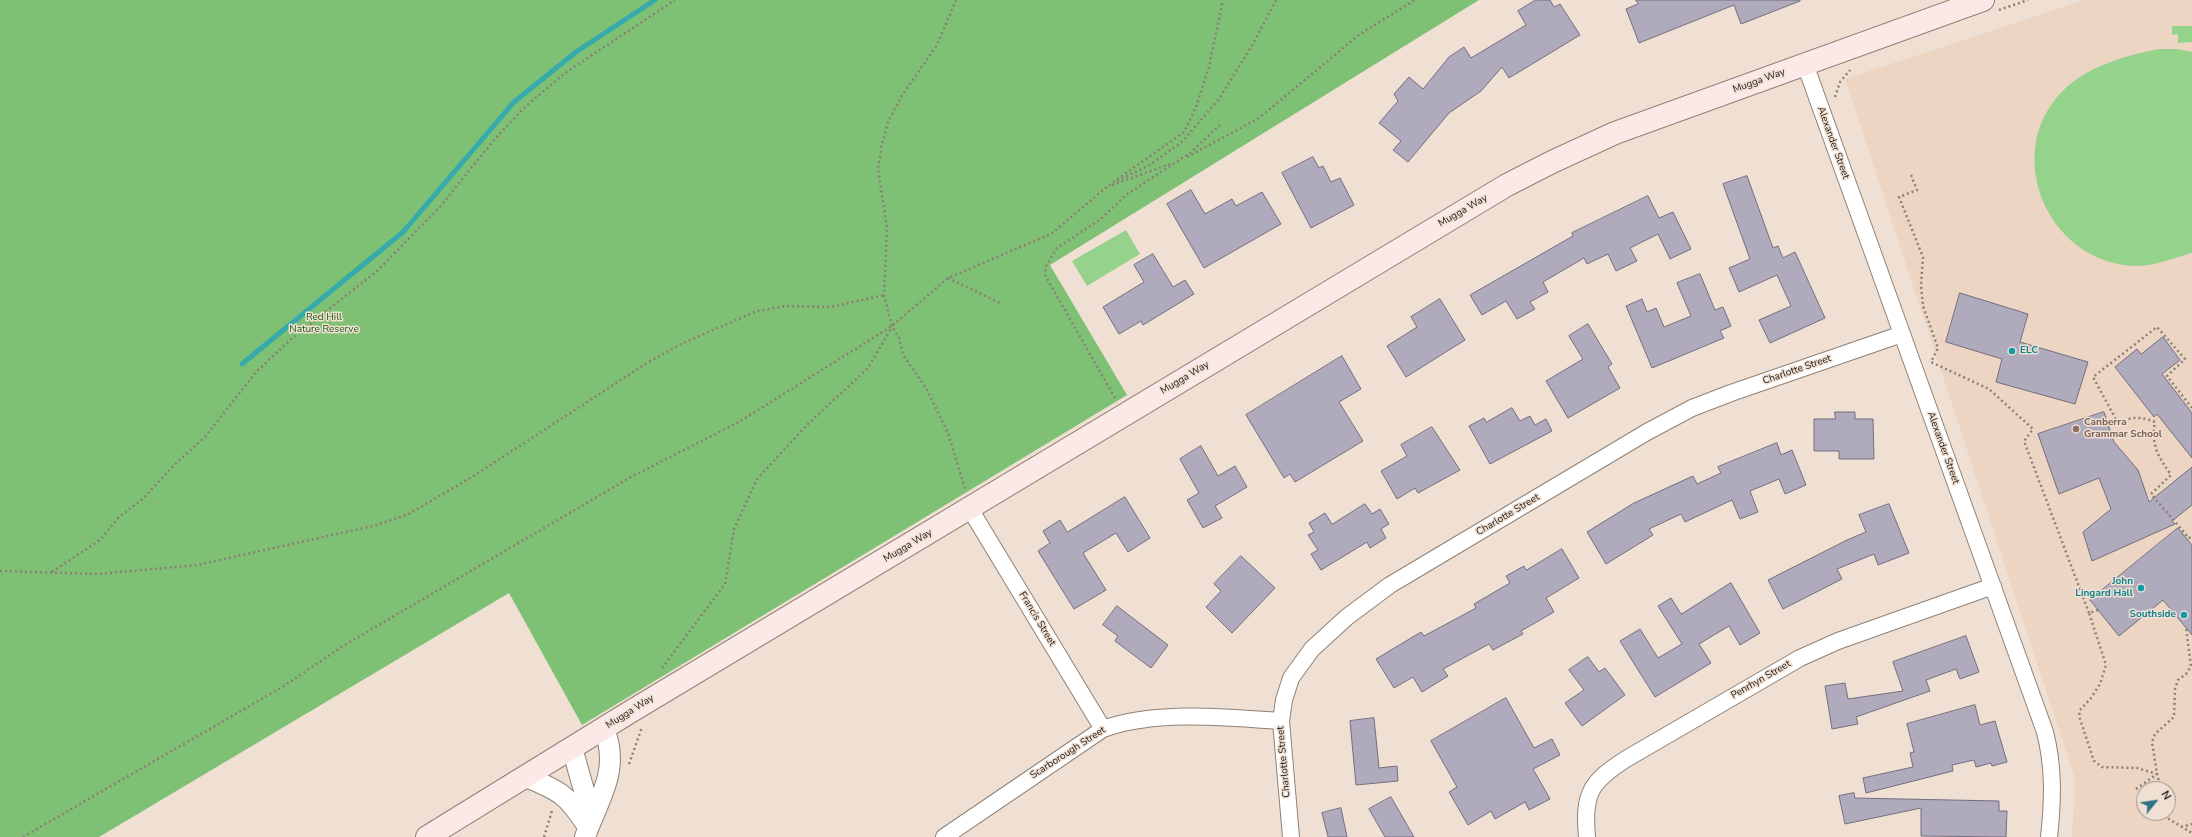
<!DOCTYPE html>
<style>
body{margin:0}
#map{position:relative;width:2192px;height:837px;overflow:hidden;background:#f0e0d3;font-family:"Nunito Sans",sans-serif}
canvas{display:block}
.north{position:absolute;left:2136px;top:781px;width:40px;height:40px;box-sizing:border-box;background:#f0e0d3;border:1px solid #9c9086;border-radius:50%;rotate:60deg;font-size:11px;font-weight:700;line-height:16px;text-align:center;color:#1e1813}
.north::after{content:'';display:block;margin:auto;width:14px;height:18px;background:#307284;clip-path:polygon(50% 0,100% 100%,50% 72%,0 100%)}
</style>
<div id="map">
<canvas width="2192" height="837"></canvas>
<div class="north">N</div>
</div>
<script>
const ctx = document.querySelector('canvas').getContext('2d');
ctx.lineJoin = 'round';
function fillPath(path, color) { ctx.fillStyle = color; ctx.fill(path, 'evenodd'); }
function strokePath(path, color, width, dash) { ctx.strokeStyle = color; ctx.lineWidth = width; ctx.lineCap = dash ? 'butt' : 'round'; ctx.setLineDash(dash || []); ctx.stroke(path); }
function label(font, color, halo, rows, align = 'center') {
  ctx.font = font + ' "Nunito Sans",sans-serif'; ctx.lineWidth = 3; ctx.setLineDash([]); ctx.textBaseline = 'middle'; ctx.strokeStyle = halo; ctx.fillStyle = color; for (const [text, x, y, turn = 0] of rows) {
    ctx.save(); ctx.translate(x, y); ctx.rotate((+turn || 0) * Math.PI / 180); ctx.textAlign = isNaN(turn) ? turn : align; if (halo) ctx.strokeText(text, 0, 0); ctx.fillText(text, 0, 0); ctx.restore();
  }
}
fillPath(new Path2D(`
 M2084 0H2192V837H2072L2075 779 1845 79ZM2144 789H2168V813H2144Z`), '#ecd6c3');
fillPath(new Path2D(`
 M2172 26H2192V42L2178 43V34L2172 35Z
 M2159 49H2177L2192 52V253C2173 258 2153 267 2133 266 2044 261 1999 146 2068 86 2092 65 2128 55 2159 49Z
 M1126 230 1140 254 1087 286 1072 261Z`), '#95d38c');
fillPath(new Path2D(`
 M0 0H1479L1050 265 1127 395 582 725 509 593 99 837H0Z`), '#7ec175');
strokePath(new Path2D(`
 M242 364 403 232 514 102 576 52 655 0`), '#37aaac', 5);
const building = new Path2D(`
 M1536 0H1550L1554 7 1560 4 1580 35 1509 78 1502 67 1481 91 1449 113 1408 162 1393 150 1401 141 1379 123 1398 101 1394 94 1409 77 1423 89 1449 57 1464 47 1471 58 1526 25 1518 11Z
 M1636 0H1800V1L1741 24 1734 5 1639 43 1626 9 1638 4Z
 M1313 157 1319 168 1323 166 1331 182 1340 178 1354 205 1311 228 1282 173Z
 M1747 176 1773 248 1778 246 1783 258 1795 252 1825 318 1770 343 1759 320 1791 306 1777 275 1739 292 1729 268 1750 259 1723 184Z
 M1191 190 1205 214 1232 199 1236 206 1262 192 1281 224 1204 268 1167 204Z
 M1648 196 1659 218 1673 212 1691 249 1670 259 1658 234 1630 248 1637 261 1616 271 1608 254 1587 264 1584 258 1543 282 1548 292 1530 302 1535 309 1517 319 1506 301 1482 315 1470 295 1573 236 1572 233Z
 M1153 254 1173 287 1185 280 1194 294 1143 325 1141 321 1119 334 1103 307 1144 282 1134 265Z
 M1700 274 1715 310 1723 307 1731 326 1720 331 1724 338 1652 368 1626 306 1642 299 1647 312 1656 308 1664 327 1691 316 1677 283Z
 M1960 293 2028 314 2020 342 2088 362 2075 404 1996 382 2002 359 1946 342Z
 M1440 299 1465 340 1406 377 1387 346 1417 327 1411 317Z
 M1588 324 1612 364 1608 367 1620 388 1568 418 1546 381 1583 359 1569 336Z
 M2163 337 2180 360 2162 374 2192 413V458L2157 414 2154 417 2115 367 2137 349 2141 354Z
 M1342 356 1361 389 1339 402 1363 441 1295 482 1290 474 1284 478 1246 415Z
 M1512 408 1520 421 1530 416 1535 425 1546 419 1552 431 1490 464 1469 426 1484 418 1486 422Z
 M1835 412H1855V419H1873L1874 459H1839V451H1814V419H1835Z
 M2104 412 2114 442 2138 470 2149 502 2192 467V505L2172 521 2175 524 2092 561 2083 532 2111 509 2099 478 2059 494 2038 434Z
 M1432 427 1460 470 1418 493 1415 488 1397 499 1381 471 1407 456 1401 445Z
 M1777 443 1781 455 1792 450 1806 485 1785 494 1779 479 1750 491 1758 512 1740 519 1732 500 1685 522 1681 514 1649 529 1653 535 1606 564 1587 532 1634 503 1693 476 1697 484 1721 473 1718 467Z
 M1201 446 1218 476 1235 466 1247 487 1215 506 1222 518 1203 528 1187 500 1199 493 1180 459Z
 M1125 497 1150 538 1128 552 1116 533 1083 553 1106 590 1074 609 1038 551 1050 543 1043 531 1060 520 1067 532Z
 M1365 504 1372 514 1380 509 1389 524 1381 529 1386 538 1370 548 1367 542 1321 570 1311 554 1318 550 1308 535 1314 532 1309 523 1325 513 1332 524Z
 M1889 504 1909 553 1878 565 1874 554 1837 569 1842 579 1783 609 1768 580 1847 540 1866 532 1859 515Z
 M2178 528 2192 545V635L2163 600 2119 636 2090 600Z
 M1562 549 1579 578 1546 598 1554 612 1521 631 1523 634 1493 650 1489 644 1443 669 1448 676 1422 692 1413 677 1394 688 1376 659 1421 632 1424 636 1476 608 1474 604 1510 583 1506 576 1524 566 1526 570Z
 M1241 556 1275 588 1232 633 1206 607 1221 591 1214 584Z
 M1731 583 1760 633 1740 645 1729 626 1699 644 1711 663 1655 697 1620 641 1640 629 1658 658 1682 644 1658 606 1671 598 1681 614Z
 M1117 606 1168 645 1151 668 1115 641 1118 636 1103 625Z
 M1966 636 1979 672 1960 679 1956 669 1926 680 1930 691 1856 717 1858 724 1832 729 1825 686 1845 683 1848 699 1903 691 1893 662Z
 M1588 657 1599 672 1605 668 1625 695 1582 726 1565 703 1584 690 1569 670Z
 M1506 698 1534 748 1552 739 1560 755 1533 769 1550 799 1529 810 1525 802 1495 819 1491 811 1468 825 1449 792 1457 787 1431 741Z
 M1975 705 1980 725 1995 721 2007 762 1992 766 1991 763 1976 767 1974 760 1952 765 1953 771 1866 793 1863 778 1913 767 1910 753 1914 752 1907 724Z
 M1374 718 1379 768 1397 766 1398 781 1356 785 1350 721Z
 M1854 793 1855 798 1999 801V811H2007L2006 837 1921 836V808L1845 824 1839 796Z
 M1391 797 1414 837H1385L1369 809Z
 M1341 808 1347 837H1328L1322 813Z`);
fillPath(building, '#afaabc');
strokePath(building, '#736e7e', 1);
const minor = new Path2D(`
 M1805 64 2045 732C2054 767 2053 801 2049 837
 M970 509 1103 729
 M944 837 1103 729C1154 710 1226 717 1281 721
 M1291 837 1281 721 1284 700 1291 678 1312 649 1347 617 1390 585 1647 432 1692 408 1731 393 1902 334
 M1587 837C1583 794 1590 782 1626 759L1800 658 1838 641 1993 586`);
const tertiary = new Path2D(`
 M572 748 585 794 588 823
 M526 777C561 791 567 795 588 827
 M585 837C598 799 621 771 604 729`);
const secondary = new Path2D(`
 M427 837 630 712 1507 185 1552 162 1615 133 1983 0`);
strokePath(minor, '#8f8175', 18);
strokePath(tertiary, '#8f8175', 22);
strokePath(secondary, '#8f8175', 24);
strokePath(new Path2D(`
 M956 0 937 45 901 97 888 122 882 144 878 169 887 228 884 295 892 326 899 338 903 355 926 388 948 433 965 489
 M1999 10 2028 0
 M1835 97 1840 82 1850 70
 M1187 157 1259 118 1360 34 1415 0
 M1911 175 1917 190 1899 197 1923 257 1921 285 1923 306 1938 348 1931 362 1989 389 2033 429 2024 441 2089 613
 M1117 181 1150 165 1183 141 1219 99 1253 44 1276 0
 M1112 185 1173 163
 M948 278 1000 303
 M1115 398 1046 277 1045 268 1057 248 1101 219 1126 195 1190 153 1220 125
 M2192 408 2167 376 2185 359 2157 327 2093 377 2119 425C2129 415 2143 417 2155 422 2151 446 2158 456 2171 475L2151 494 2189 538 2192 536
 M0 571 98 574 197 565 373 526 407 515 475 475 647 363 681 344 757 311 786 306 831 307 884 295
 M52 572 100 540 119 517 144 498 173 466 205 437 256 372 290 340 377 271 439 208 493 141 525 107 565 73 675 0
 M2098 610 2089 613 2106 665 2100 684 2091 698 2080 710 2079 716 2094 761 2102 767 2137 768 2157 774 2152 742 2155 734 2174 717 2175 689 2178 680 2186 674 2191 666 2186 627
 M662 668 725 584 734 529 757 479 808 424 868 368 892 327
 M629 764 642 727
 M2136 789 2157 774 2161 789
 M2168 813 2169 819 2192 833
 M2181 827 2192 824
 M23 837 284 686 343 646 631 477 739 422 892 326 948 278 1051 234 1108 186 1184 132 1196 107 1209 67 1223 0
 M544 837 552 811`), '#8b7f76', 2.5, [2, 3]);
strokePath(minor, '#fff', 16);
strokePath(tertiary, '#fff', 20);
strokePath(secondary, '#fbe9e7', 22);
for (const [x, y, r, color] of [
 [2012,351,4,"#0f9aa8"],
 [2076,429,4,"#8d6e63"],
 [2141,588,4,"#0f9aa8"],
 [2184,615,4,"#0f9aa8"]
]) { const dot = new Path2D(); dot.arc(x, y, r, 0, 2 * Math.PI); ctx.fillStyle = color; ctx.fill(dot); strokePath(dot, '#f0e0d3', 1.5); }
label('10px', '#1e1813', '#f0e0d3', [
 ["Mugga Way",1759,81,-20],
 ["Alexander Street",1833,143,70],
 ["Mugga Way",1463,211,-30],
 ["Charlotte Street",1797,370,-19],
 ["Mugga Way",1185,378,-31],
 ["Alexander Street",1943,448,70],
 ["Charlotte Street",1508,515,-31],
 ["Mugga Way",908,546,-31],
 ["Francis Street",1037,619,59],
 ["Penrhyn Street",1761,680,-30],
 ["Mugga Way",630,712,-32],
 ["Scarborough Street",1068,753,-33],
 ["Charlotte Street",1284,762,-95]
]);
label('10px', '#185a0f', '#f0e0d3', [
 ["Red Hill",324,318],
 ["Nature Reserve",324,330]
]);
label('bold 10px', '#0d838f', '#f0e0d3', [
 ["ELC",2020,351,"left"],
 ["John",2133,582],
 ["Lingard Hall",2133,594],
 ["Southside",2176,615]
], 'right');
label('bold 10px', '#785e54', '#f0e0d3', [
 ["Canberra",2084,423],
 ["Grammar School",2084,435]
], 'left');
</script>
